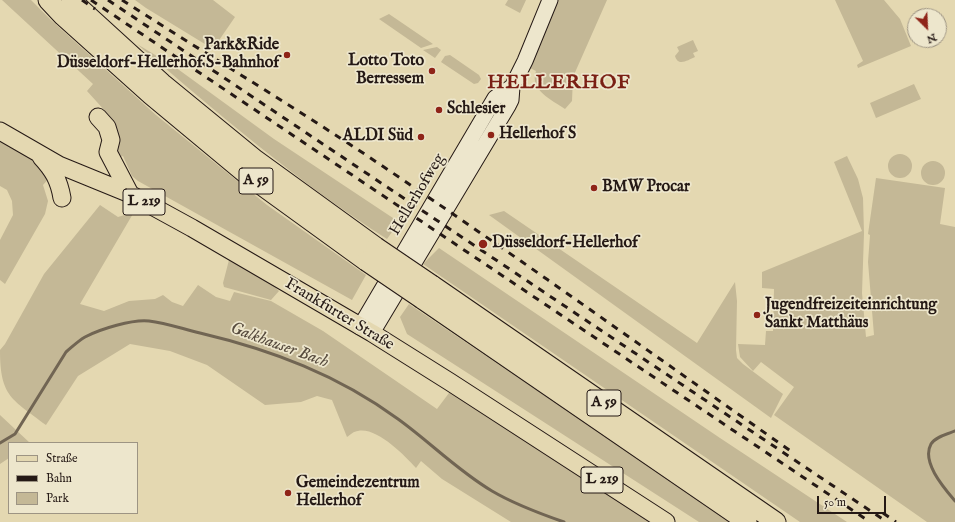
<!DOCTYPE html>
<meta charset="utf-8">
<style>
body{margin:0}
#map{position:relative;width:955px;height:522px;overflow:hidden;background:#e4d8b1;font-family:"IM FELL English",serif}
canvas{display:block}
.legend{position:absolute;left:8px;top:442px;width:130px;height:72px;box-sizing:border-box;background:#ede6cc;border:1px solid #9d9483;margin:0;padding:5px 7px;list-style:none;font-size:12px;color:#251915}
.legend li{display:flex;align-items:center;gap:8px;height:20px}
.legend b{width:20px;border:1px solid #9d9483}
.north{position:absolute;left:907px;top:8px;width:40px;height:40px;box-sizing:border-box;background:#ede6cc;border:1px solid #9d9483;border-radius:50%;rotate:156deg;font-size:11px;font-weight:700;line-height:16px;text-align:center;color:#251915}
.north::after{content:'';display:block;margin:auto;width:14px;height:18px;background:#8f2418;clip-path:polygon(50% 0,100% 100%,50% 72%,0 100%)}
.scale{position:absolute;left:817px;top:496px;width:69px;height:18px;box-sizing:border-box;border:2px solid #251915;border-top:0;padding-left:5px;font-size:12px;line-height:14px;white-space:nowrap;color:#251915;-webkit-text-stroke:3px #ede6cc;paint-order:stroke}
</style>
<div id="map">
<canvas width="955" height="522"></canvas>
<ul class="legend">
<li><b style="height:5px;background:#e4d8b1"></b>Straße</li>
<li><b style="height:5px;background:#251915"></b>Bahn</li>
<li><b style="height:11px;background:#c4b896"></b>Park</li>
</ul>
<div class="north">N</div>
<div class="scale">50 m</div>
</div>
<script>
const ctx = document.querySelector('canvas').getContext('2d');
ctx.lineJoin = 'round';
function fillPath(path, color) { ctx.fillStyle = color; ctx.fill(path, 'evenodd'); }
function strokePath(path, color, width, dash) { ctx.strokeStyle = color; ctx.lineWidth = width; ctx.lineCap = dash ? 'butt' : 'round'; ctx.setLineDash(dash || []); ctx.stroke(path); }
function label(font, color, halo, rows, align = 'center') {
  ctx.font = font + ' "IM FELL English",serif'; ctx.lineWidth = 3.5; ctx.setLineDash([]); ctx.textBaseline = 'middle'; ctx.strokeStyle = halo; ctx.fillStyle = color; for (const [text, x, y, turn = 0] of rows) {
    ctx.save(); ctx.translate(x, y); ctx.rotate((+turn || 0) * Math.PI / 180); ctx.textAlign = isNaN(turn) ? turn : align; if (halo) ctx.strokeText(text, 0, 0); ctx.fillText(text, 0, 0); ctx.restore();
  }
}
fillPath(new Path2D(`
 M2 0H31L51 20 156 115 267 205 366 275 352 300 138 181 132 176 123 156 116 159 110 121 106 112 87 91 93 84Z
 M135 0H213L235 17 213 49 146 8Z
 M508 0H526L520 13 505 5Z
 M557 0H607L573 77 572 101 565 109C552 100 529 90 536 71L530 68Z
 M835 0H884L900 19 911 46 858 68 857 65 863 61Z
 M389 14 433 44 421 48 379 19Z
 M693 40 698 51 693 53 695 57C688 60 678 67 675 56L679 51 677 47Z
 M137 44 175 67 274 139 399 222 387 239C298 182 217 113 137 44Z
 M437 47 441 50 435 58 423 50Z
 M450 55 479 75 481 79 478 83 474 84 441 62 445 56Z
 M914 84 921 99 876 118 870 103Z
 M0 139 44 166 51 176 43 185 48 201 45 214 5 284 0 280V240L13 215 12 201 7 190 0 186Z
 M888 166a12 12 0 1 1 24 0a12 12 0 1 1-24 0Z
 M847 156 858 179 863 198 864 233 862 293 866 337 874 335 868 262 870 235 868 234 876 178 945 188 940 224 955 227V522H927L774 415 794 387 761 362 753 371 740 357 738 344 765 345 766 331H773L774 289 762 288V272L862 231 834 162Z
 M921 173a12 12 0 1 1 24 0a12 12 0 1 1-24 0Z
 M100 205 118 217 134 212 80 304 104 311 129 301 155 299 163 295 172 302 183 306 198 285 216 297 230 301 234 292 271 301 323 331 437 409 452 389 654 522H511L442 479 421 461 416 468C404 455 377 427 358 431 354 431 350 435 347 437L332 400 317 396 301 402 265 405 207 365 170 351 130 344 78 376 46 425C12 399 0 397 0 350L5 344 44 274Z
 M504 211 697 343 735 282 737 301 736 350 737 358 743 364 783 394 771 418 489 215Z
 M439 248 720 438 847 522H800L423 264Z
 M229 260H231L272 284 279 291 271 300 224 287 223 283Z
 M409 304 732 522H699L407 334 400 317Z
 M0 415 30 443H9V458L0 464Z`), '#c4b896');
strokePath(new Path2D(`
 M955 431C947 434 935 437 931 444 921 462 944 488 955 501
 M0 443 15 434 66 352C72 347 78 341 85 337 100 329 133 319 149 321 166 323 183 329 200 333 272 350 338 375 398 419 430 442 458 471 492 491 514 504 541 514 564 522`), '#716553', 3);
const secondary = new Path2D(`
 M360 327 495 98 499 95 512 87
 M372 333 508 106 511 100 512 87 525 61 550 0`);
const primary = new Path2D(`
 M98 117 107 127 111 140 108 152 130 194
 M0 131 59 165 130 194 192 228 372 333 450 382 666 522
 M41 157C53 170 59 180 62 198`);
const highway = new Path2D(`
 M48 0 63 16 151 95 246 174 366 261
 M71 0 162 83 256 160 376 247
 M432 285 776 522
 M422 299 747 522`);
strokePath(secondary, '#251915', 17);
strokePath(primary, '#251915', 19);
strokePath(highway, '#251915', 21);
strokePath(secondary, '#ede6cc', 15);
strokePath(primary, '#e4d8b1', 17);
strokePath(highway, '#e4d8b1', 19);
strokePath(new Path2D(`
 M82 0 95 9
 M91 0 870 522
 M108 0 887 522
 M122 0C203 52 286 102 366 155 511 252 652 354 795 454
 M883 513 896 522`), '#251915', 3, [7, 7]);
const highwayBridge = new Path2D(`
 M376 247 432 285
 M366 261 422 299`);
strokePath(highwayBridge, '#251915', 21, []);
strokePath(highwayBridge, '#e4d8b1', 19);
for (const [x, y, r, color] of [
 [287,55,4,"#8f2418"],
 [432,71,4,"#8f2418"],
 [439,110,4,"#8f2418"],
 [491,135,4,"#8f2418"],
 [421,137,4,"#8f2418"],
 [594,188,4,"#8f2418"],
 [483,244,5,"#8f2418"],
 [757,315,4,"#8f2418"],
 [288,493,4,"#8f2418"]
]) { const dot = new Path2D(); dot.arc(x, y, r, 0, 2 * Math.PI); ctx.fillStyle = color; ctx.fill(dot); strokePath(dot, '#ede6cc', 1.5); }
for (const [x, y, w] of [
 [256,181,34],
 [144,202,42],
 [604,403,34],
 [602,480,42]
]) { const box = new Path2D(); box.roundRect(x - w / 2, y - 13, w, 26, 3); ctx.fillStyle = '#ede6cc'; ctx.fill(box); strokePath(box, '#251915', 1); }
label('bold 15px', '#251915', null, [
 ["A 59",256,181],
 ["L 219",144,202],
 ["A 59",604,403],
 ["L 219",602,480]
]);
label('bold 16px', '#251915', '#ede6cc', [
 ["Park&Ride",279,46,"right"],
 ["Düsseldorf-Hellerhof S-Bahnhof",279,64,"right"],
 ["Lotto Toto",424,62,"right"],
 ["Berressem",424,80,"right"],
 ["Schlesier",447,110],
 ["Hellerhof S",499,135],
 ["ALDI Süd",413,137,"right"],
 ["BMW Procar",602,188],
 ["Düsseldorf-Hellerhof",492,244],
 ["Jugendfreizeiteinrichtung",765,306],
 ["Sankt Matthäus",765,324],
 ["Gemeindezentrum",296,484],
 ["Hellerhof",296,502]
], 'left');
label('16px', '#251915', '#ede6cc', [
 ["Hellerhofweg",418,195,-59],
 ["Frankfurter Straße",339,315,31]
]);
label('italic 17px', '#574b3e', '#ede6cc', [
 ["Galkhauser Bach",279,346,20]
]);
ctx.letterSpacing = '1px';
label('bold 20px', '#7a1f14', '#ede6cc', [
 ["HELLERHOF",559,84]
]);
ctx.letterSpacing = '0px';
</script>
